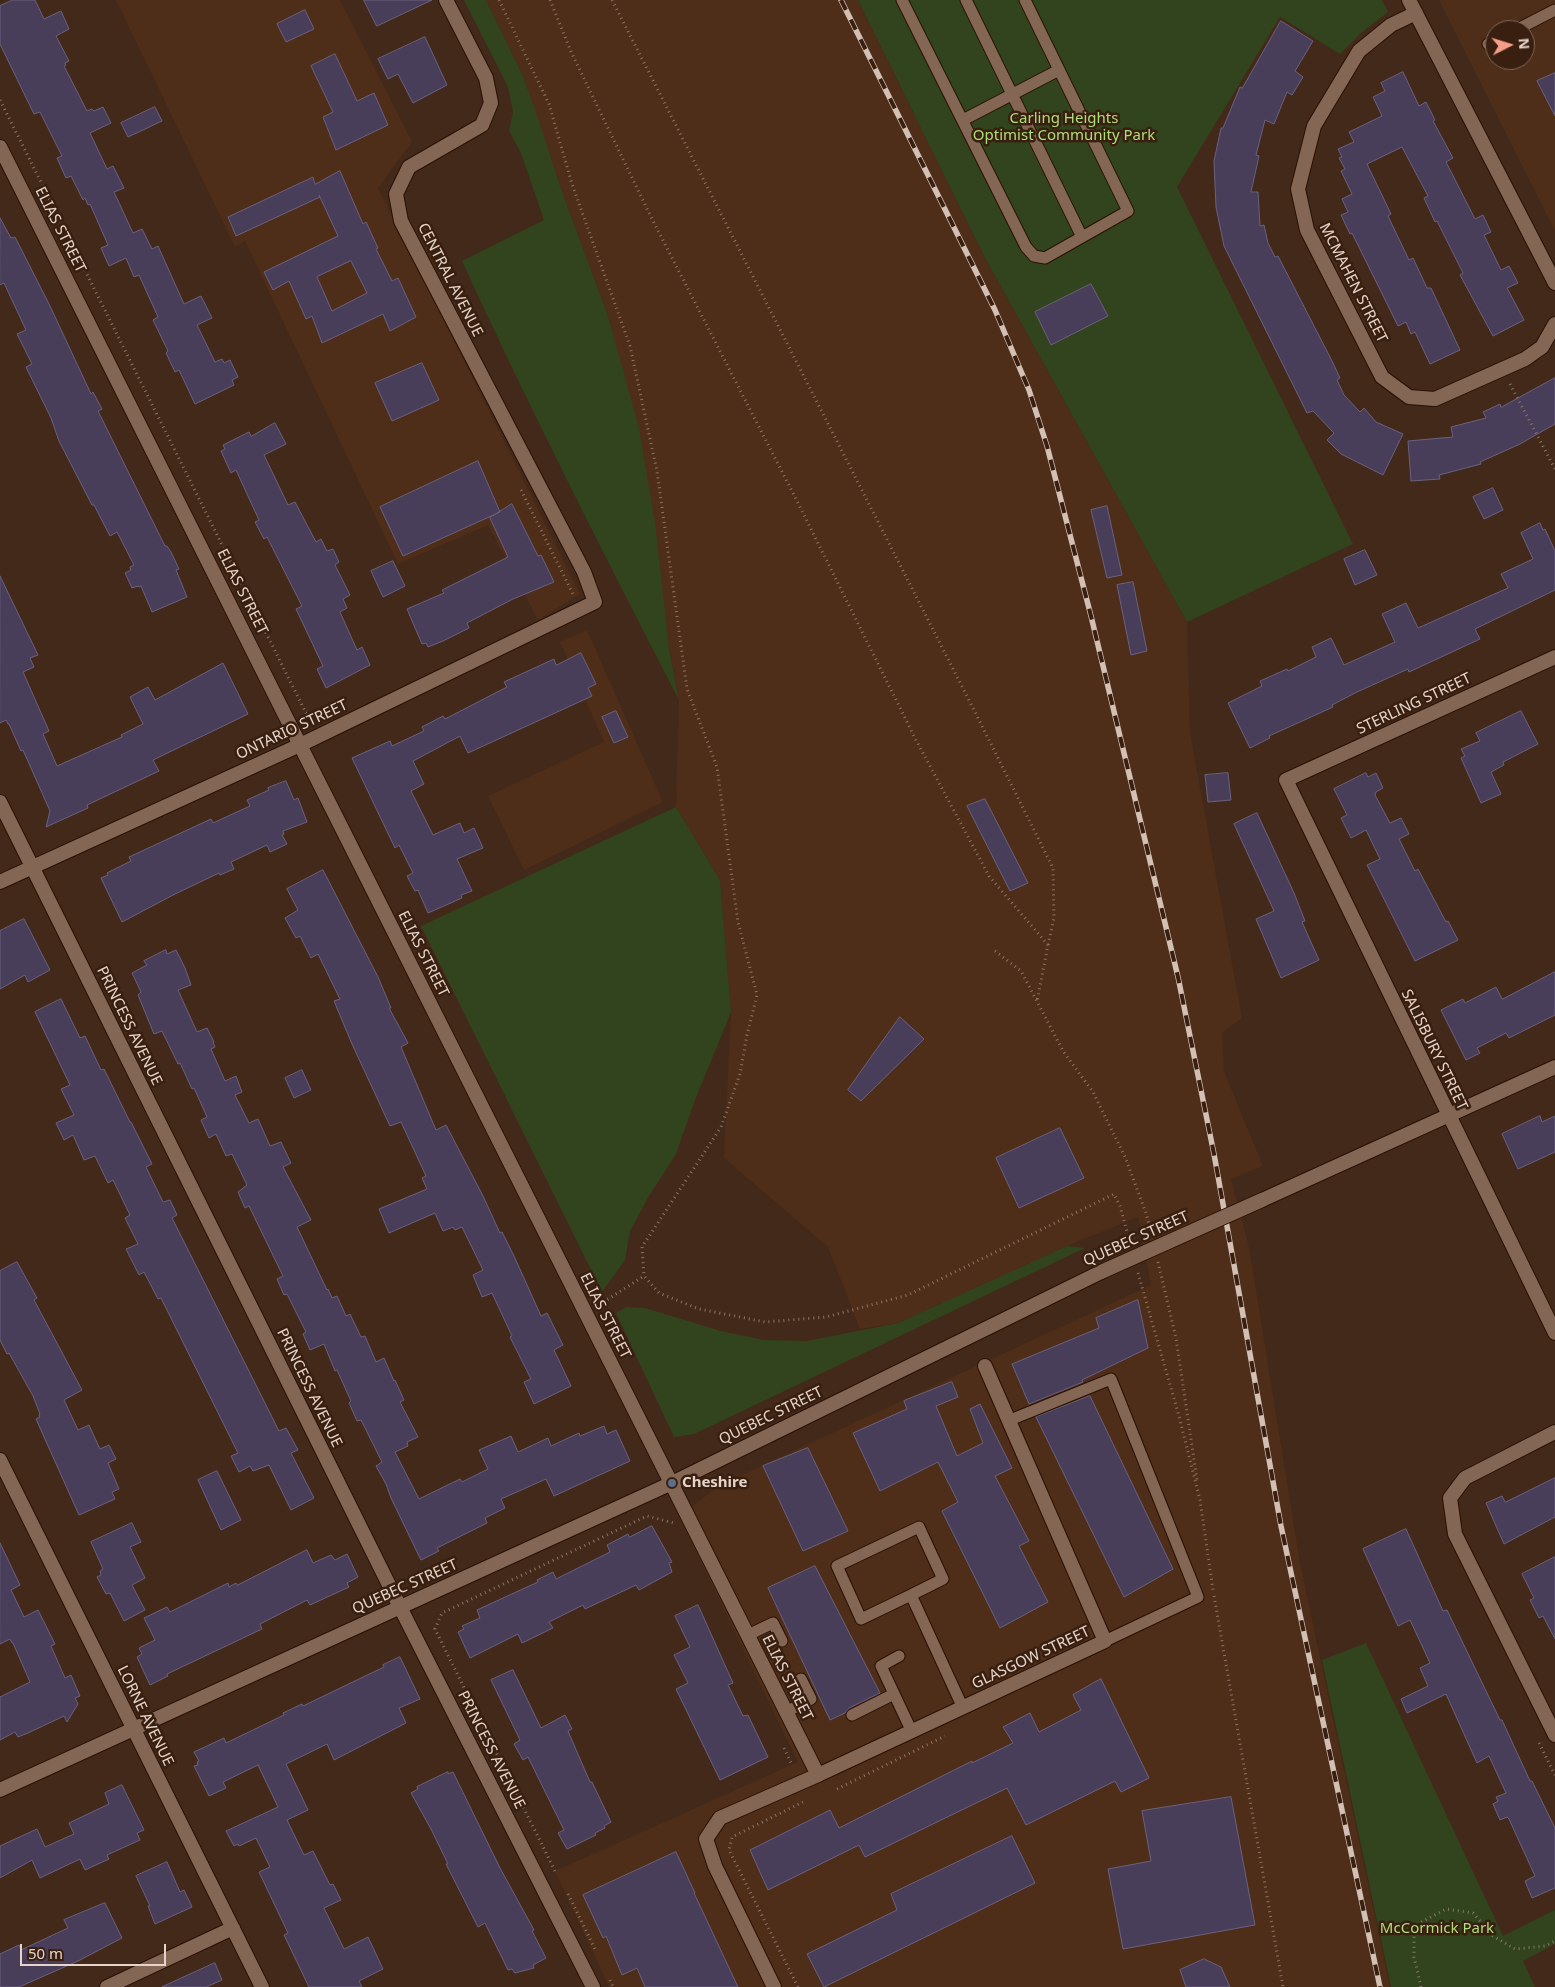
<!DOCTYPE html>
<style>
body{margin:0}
#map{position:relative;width:1555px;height:1987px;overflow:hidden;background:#432919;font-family:"Noto Sans",sans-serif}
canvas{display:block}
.north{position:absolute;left:1485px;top:20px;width:50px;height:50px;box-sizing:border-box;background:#391f0f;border:1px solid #7e675a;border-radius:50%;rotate:85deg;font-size:14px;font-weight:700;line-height:20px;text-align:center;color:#e6d4ca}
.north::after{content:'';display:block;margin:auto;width:18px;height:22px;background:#f49e88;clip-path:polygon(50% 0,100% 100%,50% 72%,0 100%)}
.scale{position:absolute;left:20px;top:1944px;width:146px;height:22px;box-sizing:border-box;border:2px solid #e6d4ca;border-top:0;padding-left:6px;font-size:15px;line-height:18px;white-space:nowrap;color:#e6d4ca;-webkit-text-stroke:4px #391f0f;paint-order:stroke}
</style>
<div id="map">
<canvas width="1555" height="1987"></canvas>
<div class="north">N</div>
<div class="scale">50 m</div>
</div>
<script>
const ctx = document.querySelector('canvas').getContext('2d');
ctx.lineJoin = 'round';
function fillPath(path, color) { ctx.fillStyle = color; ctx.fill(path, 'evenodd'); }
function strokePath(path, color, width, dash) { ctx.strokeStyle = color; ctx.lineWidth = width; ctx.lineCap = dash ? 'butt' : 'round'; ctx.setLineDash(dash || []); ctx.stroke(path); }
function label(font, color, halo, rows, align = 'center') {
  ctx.font = font + ' "Noto Sans",sans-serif'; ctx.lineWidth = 5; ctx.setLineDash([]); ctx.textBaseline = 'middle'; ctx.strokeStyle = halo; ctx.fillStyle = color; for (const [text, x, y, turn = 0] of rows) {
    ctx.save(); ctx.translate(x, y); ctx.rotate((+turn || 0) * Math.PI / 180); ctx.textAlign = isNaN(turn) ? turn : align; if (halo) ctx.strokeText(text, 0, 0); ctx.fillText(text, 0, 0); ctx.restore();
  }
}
fillPath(new Path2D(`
 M116 0H340L412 142 378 188 580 594 538 620 488 525 398 564 245 241 235 247Z
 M486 0H858L984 256 1187 622 1190 732 1242 1018 1222 1033 1224 1071 1263 1166 1231 1179 1249 1247 1300 1563 1390 1987H609L555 1871 798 1762 679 1517 718 1486 1151 1285 1138 1217 1067 1246 898 1323 860 1329 828 1247 724 1158 731 1012 720 880 676 807 679 700 608 316 560 186 523 76Z
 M1439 0H1555V231ZM1495 30H1525V60H1495Z
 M587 630 663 802 524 870 488 796 604 742 560 642Z`), '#4e2d19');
fillPath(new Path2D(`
 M464 0H486L523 76 539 121 560 186 608 316 639 428 655 523 669 648 679 700C604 555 530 409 462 261L544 220 521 153 509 131 513 112 508 87Z
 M858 0H1382L1388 12 1361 33 1340 54 1280 17 1177 187 1353 544 1187 622 984 256Z
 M676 807 720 880 731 1012 695 1100 676 1154 649 1196 630 1231 625 1260 602 1292 421 926Z
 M1067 1246 1085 1248 694 1434 674 1437 616 1313 626 1307 645 1308 721 1331 764 1340 807 1341 898 1323Z
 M1366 1643 1503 1936 1555 1910V1944L1523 1961 1535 1987H1391L1322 1660Z`), '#31441d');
const building = new Path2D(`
 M13 0H35L44 19 61 11 69 29 56 36 69 61 65 63 66 65 64 66 87 111 92 109 94 111 103 107 111 123 90 133 107 169 113 166 124 188 114 192 133 233 142 229 152 249 158 246 184 304 201 296 212 318 197 325 215 362 222 359 224 363 230 360 238 377 232 380 234 385 195 404 179 370 175 372 166 353 168 351 153 320 158 317 139 275 134 277 126 258 109 266 101 248 108 245 90 204 88 205 85 198 83 200 71 176 66 178 57 158 62 156 40 112 34 114 0 44V6Z
 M364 0H432L377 26Z
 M305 10 314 29 286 42 277 24Z
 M1281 21 1313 41 1295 71 1303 77 1292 95 1287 92 1274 124 1265 120 1256 155 1259 156 1251 192H1258L1260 226 1264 225 1268 243 1275 257 1278 256 1332 361 1340 378 1337 380 1344 395 1360 412 1364 408 1376 422 1403 434 1383 475 1341 454 1327 440 1334 433 1313 411 1307 413 1224 246 1216 207 1214 161 1221 128H1223L1240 87 1242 88Z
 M425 37 447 85 413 103 398 74 388 79 378 59Z
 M335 54 357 101 374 93 388 125 336 150 323 117 333 112 311 66Z
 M1403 72 1419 106 1426 102 1435 120 1433 121 1453 158 1446 162 1475 219 1483 215 1491 232 1484 235 1501 270 1509 266 1518 283 1507 288 1524 320 1493 336 1460 275 1463 273 1437 221 1435 222 1424 198 1428 196 1402 147 1367 164 1391 214 1388 216 1409 260 1413 258 1427 288H1431L1460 350 1430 364 1415 332 1411 334 1406 322 1398 326 1352 233 1350 234 1341 215 1348 212 1342 199 1352 194 1341 171 1345 169 1339 158 1342 157 1338 149 1354 142 1349 132 1382 116 1373 97 1385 91 1381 83Z
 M1555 73V116L1537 81Z
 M155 107 162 121 128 137 121 123Z
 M340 171 363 224 366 222 378 248 376 249 392 281 398 278 416 317 390 331 383 314 322 343 312 316 306 319 289 281 273 290 264 272 338 236 319 195 320 197 236 236 228 217 313 177 315 184ZM351 261 367 293 332 311 317 277Z
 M0 218 11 238 15 237 50 306 91 394 93 392 102 409 98 411 165 546H167L171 552 179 569 176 570 187 597 152 612 141 586 139 587 138 586 132 588 125 573 131 570 130 567 134 565 117 532 110 536 94 505H92L59 441 51 418 26 367 32 364 17 334 26 330 4 283 0 285Z
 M1091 284 1108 316 1051 345 1035 312Z
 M422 363 439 400 392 421 375 383Z
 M1555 378V424L1520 444 1480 462 1481 464 1439 475 1440 479 1411 481 1408 441 1453 437 1451 427 1486 418 1483 412 1500 404 1501 407Z
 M275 423 286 444 264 455 288 505 295 502 316 542 321 539 327 551 333 549 339 562 335 565 350 595 343 599 347 608 340 612 357 650 362 647 370 665 326 688 317 669 323 666 296 609 302 606 267 537 264 539 255 522 259 520 236 470 231 473 221 451 225 449 223 445 249 432 251 436Z
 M478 461 500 512 403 556 380 507Z
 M1493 488 1503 510 1484 519 1473 497Z
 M512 504 538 556 541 555 554 582 513 599 467 623 469 628 443 641 428 647 426 643 422 644 407 609 444 593 442 590 508 557 490 518Z
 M1107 506 1122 575 1107 578 1091 510Z
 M1540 523 1543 530 1545 529 1555 551V590L1475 629 1480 639 1409 672 1408 669 1357 692 1332 705 1333 707 1269 736 1270 738 1250 748 1228 703 1262 686 1260 681 1287 669 1288 671 1316 657 1312 647 1331 638 1344 665 1395 642 1382 614 1406 603 1418 628 1508 588 1501 574 1533 559 1521 533Z
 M1365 550 1377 575 1355 585 1344 559Z
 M393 561 405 586 383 597 371 571Z
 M0 576 38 655 30 658 34 667 23 672 49 731 43 734 57 766 122 737 121 735 143 724 130 697 148 687 155 700 223 663 248 714 153 760 159 771 87 805 88 808 46 827 50 811 23 750 21 751 9 724H8L6 720 0 723Z
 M1133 582 1147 651 1131 655 1117 585Z
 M581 653 596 684 588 688 592 696 468 753 460 736 413 761 424 784 411 791 433 835 460 823 464 833 474 828 483 848 457 859 472 891 461 895 462 898 428 913 418 890 415 891 407 876 413 873 399 845 395 848 352 758 390 741 392 746 424 731 422 727 443 716 445 719 507 687 504 682 554 659 556 665Z
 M616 711 628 737 614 743 602 717Z
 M1521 711 1538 744 1503 762 1504 765 1491 772 1501 794 1481 803 1461 758 1465 756 1461 749 1480 741 1476 733Z
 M1228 773 1231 800 1208 802 1205 775Z
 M1366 773 1368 777 1376 773 1383 788 1376 792 1375 795 1390 823 1401 818 1409 834 1399 839 1415 871 1418 869 1446 922 1448 921 1458 940 1415 961 1367 865 1380 859 1366 830 1351 838 1341 818 1347 815 1334 789Z
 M286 781 294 800 298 798 307 822 283 831 284 834 282 835 287 844 270 852 267 845 231 862 234 869 220 875 219 873 175 894 122 922 101 878 108 875 107 873 131 861 129 857 211 819 213 823 250 806 247 800 269 790 268 788Z
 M985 799 1028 883 1010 891 967 806Z
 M1257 813 1294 893 1305 921 1302 922 1319 960 1281 978 1256 919 1274 911 1234 824Z
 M323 870 378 977 391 1008H389L408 1043 401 1047 436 1130 446 1125 483 1196 500 1233 502 1232 514 1256 541 1316 547 1313 563 1345 554 1350 571 1386 534 1404 524 1382 531 1379 510 1337 512 1336 492 1293 482 1297 473 1275 483 1270 462 1227 455 1230 453 1227 443 1231 435 1213 389 1233 379 1209 427 1189 422 1178 426 1176 401 1122 390 1126 352 1044 334 1001 340 999 318 954 311 958 300 936 296 938 285 918 298 910 287 889Z
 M24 919 50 970 28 982 25 975 0 989V931Z
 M166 950 167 954 176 950 185 968 191 985 178 990 197 1032 207 1028 214 1042H213L215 1047 211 1049 225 1081 236 1076 242 1092 235 1095 249 1123 258 1119 270 1146 281 1142 291 1163 283 1167 311 1220 297 1227 327 1290 328 1289 332 1298 337 1296 346 1316 350 1314 361 1337 365 1336 376 1362 384 1358 394 1381 395 1380 404 1400 400 1402 418 1437 407 1442 408 1446 395 1452 419 1499 460 1479 462 1482 488 1469 479 1450 511 1436 518 1452 548 1438 551 1446 579 1433 580 1436 604 1426 607 1434 616 1430 630 1461 554 1496 546 1479 501 1499 505 1508 485 1518 487 1523 437 1548 439 1551 421 1560 391 1498 386 1484 376 1466 382 1462 361 1420 357 1421 349 1403 351 1401 337 1370 335 1371 324 1344 310 1350 303 1334 306 1332 287 1294 284 1295 277 1279 283 1276 249 1206 245 1208 238 1192 247 1185 232 1154 226 1156 216 1134 209 1138 201 1120 207 1117 194 1088 192 1089 180 1063 178 1064 162 1031 154 1034 147 1017 138 995 141 992 132 973 147 965 144 961Z
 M1555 972V1015L1509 1038 1506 1033 1477 1048 1480 1053 1466 1060 1441 1010 1463 999 1465 1003 1496 987 1502 999Z
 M61 999 80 1038 85 1036 101 1070 104 1069 130 1122H131L152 1164 146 1167 163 1202 170 1200 177 1215 172 1218 279 1431 286 1428 298 1450 291 1453 314 1498 291 1510 269 1465 253 1471 250 1466 239 1472 231 1456 238 1453 161 1298 158 1299 144 1272 139 1275 126 1249 138 1244 125 1218 130 1215 113 1180 108 1183 95 1156 84 1160 73 1135 64 1140 56 1123 74 1115 61 1089 70 1085 35 1012Z
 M900 1017 924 1039 861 1101 848 1090Z
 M302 1070 311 1090 294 1098 285 1078Z
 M1540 1116 1542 1122 1555 1116V1152L1518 1169 1502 1134Z
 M1060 1128 1084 1178 1019 1208 996 1158Z
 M17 1262 37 1298 34 1300 82 1390 64 1400 78 1430 89 1425 100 1449 109 1445 116 1459 108 1463 119 1489 112 1492 115 1499 79 1515 36 1419 40 1417 39 1415 40 1414 33 1396 9 1353 7 1354 0 1340V1271Z
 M1138 1300 1148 1348 1082 1380 1083 1382 1029 1404 1012 1364 1099 1328 1096 1318Z
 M952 1382 958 1397 936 1406 957 1456 983 1443 970 1409 980 1404 1012 1468 995 1476 1029 1541 1019 1546 1048 1602 1000 1628 942 1511 958 1502 938 1462 880 1491 853 1433 907 1409 904 1401Z
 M1090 1396 1173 1569 1124 1597 1036 1417Z
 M808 1448 848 1531 803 1551 763 1466Z
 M217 1471 241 1520 221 1530 198 1480Z
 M1555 1478V1517L1504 1544 1486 1503 1502 1496 1505 1502Z
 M132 1523 141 1542 130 1547 145 1578 132 1585 145 1610 124 1621 110 1593 106 1594 97 1577 101 1575 100 1571 103 1569 91 1542Z
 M652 1526 672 1562 669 1563 672 1572 639 1590 636 1585 585 1609 583 1605 549 1622 553 1628 522 1643 518 1634 470 1658 458 1632 464 1629 462 1626 480 1618 477 1610 538 1582 537 1580 553 1572 556 1579 610 1552 607 1545 628 1534 629 1537Z
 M1406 1529 1443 1611 1447 1610 1500 1720H1502L1530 1781H1532L1555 1828V1888L1532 1898 1525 1881 1535 1876 1509 1819 1507 1817 1500 1820 1493 1804 1498 1801 1496 1797 1506 1793 1489 1756 1477 1763 1446 1694 1407 1713 1401 1699 1428 1686 1420 1668 1430 1663 1410 1620 1398 1626 1363 1549Z
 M0 1543 20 1585 11 1590 24 1617 38 1610 55 1644 51 1646 65 1678 71 1675 80 1696 75 1698 78 1704 67 1722 64 1716 28 1733 18 1737 15 1732 0 1740V1697L30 1682 13 1643H12L10 1639 0 1644Z
 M307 1550 313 1563 331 1555 335 1560 347 1554 358 1577 347 1583 349 1587 310 1605 307 1600 260 1624 262 1629 167 1674 168 1676 150 1685 137 1657 142 1654 139 1648 155 1640 144 1618 167 1607 170 1612 228 1583 229 1587 236 1583 237 1585Z
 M1555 1557V1639L1543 1616 1539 1618 1530 1600 1534 1598 1522 1574Z
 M815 1566 880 1693 849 1708 845 1713 830 1720 768 1588Z
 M698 1605 733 1683 728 1685 743 1716 748 1715 768 1757 720 1780 676 1689 688 1683 674 1655 690 1647 675 1616Z
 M400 1657 420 1699 399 1708 406 1723 334 1760 327 1744 286 1764 308 1810 287 1820 304 1855 313 1851 330 1885 333 1884 341 1900 324 1908 344 1949 368 1937 383 1969 359 1981 362 1987H309L284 1935 288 1933 259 1872 270 1867 256 1838 239 1846 238 1844 234 1846 226 1831 278 1807 258 1765 223 1782 226 1788 209 1796 194 1766 198 1765 197 1762 199 1761 194 1752 224 1738 226 1743 284 1715 283 1713 302 1704 303 1706 384 1667 383 1665Z
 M513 1670 541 1728 565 1715 572 1729 568 1731 590 1782H592L611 1822 604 1826 605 1828 595 1833 596 1835 567 1849 558 1833 564 1830 528 1757 523 1760 514 1744 520 1740 491 1680Z
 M1101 1679 1149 1778 1121 1792 1115 1781 1026 1825 1007 1788 865 1857 859 1845 768 1890 750 1850 830 1810 839 1828 972 1761V1763L1013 1743 1003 1727 1030 1713 1039 1732 1081 1710 1073 1695Z
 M448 1772V1774L453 1772 500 1868 534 1930 532 1931 546 1958 533 1965 534 1968 515 1973 512 1969 508 1970 485 1923 478 1927 446 1864H448L431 1829 411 1793 418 1789 417 1787Z
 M122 1785 144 1830 137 1833 140 1840 107 1855 109 1859 85 1870 80 1859 40 1878 32 1860 0 1878V1846L37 1829 45 1847 74 1834 69 1823 109 1804 105 1793Z
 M1231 1797 1255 1925 1123 1949 1108 1869 1151 1861 1142 1811Z
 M1012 1836 1035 1883 824 1987 807 1954 897 1910 891 1894Z
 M676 1852 695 1893H694L738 1987H645L637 1968 622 1975 606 1936 603 1938 583 1895Z
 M167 1862 180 1892 184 1890 192 1907 155 1924 148 1906H150L136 1876Z
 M105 1903 122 1938 78 1961 19 1987H0V1954L19 1945 21 1950 68 1928 64 1920Z
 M1204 1959 1221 1967 1230 1987H1186L1180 1970Z
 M215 1963 222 1980 206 1987H162Z`);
fillPath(building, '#483e5a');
strokePath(building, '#6b617f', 1);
const service = new Path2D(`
 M902 0 1026 247 1034 256 1045 258 1128 211 1025 0
 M966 0 1082 237
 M1516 30 1555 10
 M1488 44 1495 40
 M963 120 1059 70
 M1010 1420 1111 1379 1198 1597 1105 1641
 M911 1595 861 1619 837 1566 919 1527 943 1579 911 1595 963 1708
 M748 1635 773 1623 782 1641
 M899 1656 881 1666 912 1732
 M786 1712 811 1699 801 1679
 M852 1715 894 1694`);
const minor = new Path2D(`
 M1409 0 1555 283
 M1416 13 1391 25 1359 51 1314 126 1298 189 1307 230 1382 377 1409 397 1435 399 1525 359 1542 347 1555 324
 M0 147 300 745 0 882
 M1555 657 1286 780 1555 1333
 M0 802 400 1607 593 1987
 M1555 1432 1465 1478 1450 1498 1455 1534 1555 1735
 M0 1460 262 1987
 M818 1775 1105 1641 985 1366
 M107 1987 233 1928`);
const tertiary = new Path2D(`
 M446 0 486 78 491 103 482 125 409 167 396 194 401 221 584 572 595 602 300 745 818 1775 720 1818 706 1839 715 1866 774 1987
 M1262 1200 1555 1067
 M0 1790 672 1483 1101 1272`);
strokePath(service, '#291103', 13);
strokePath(minor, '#291103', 16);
strokePath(tertiary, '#291103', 16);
strokePath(new Path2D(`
 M499 0 549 104 572 184 630 346 657 471 687 689 717 767 738 922 757 995 747 1035 740 1074 721 1127 642 1247 644 1276
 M550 0 572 54 650 215 796 499 916 740 989 876 1048 945 1037 1001
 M612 0 976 714 1053 868 1054 918 1048 945
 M0 100 306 713 321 715
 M1510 384 1555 469
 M521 490 573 594
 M995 951 1021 971 1063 1051 1093 1092 1125 1157 1146 1213 1151 1232
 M1158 1262 1176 1338 1197 1480
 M1138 1273 1179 1416 1200 1500 1213 1590
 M599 1305 644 1276 659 1293 699 1309 765 1322 826 1317 908 1295 1114 1194 1120 1206 1130 1243
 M1214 1596 1283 1987
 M1539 1743 1555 1775
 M784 1748 792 1765
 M837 1789 945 1736
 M555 1871 435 1629 442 1613 647 1516 674 1523
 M568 1894 595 1949
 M610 1980 613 1987
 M798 1987 729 1850 732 1837 803 1802
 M1421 1987 1414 1957V1926L1446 1909 1473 1913 1493 1936 1515 1949 1545 1946 1555 1941`), '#8c7568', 3, [1, 4]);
strokePath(service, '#846654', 11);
strokePath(minor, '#846654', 14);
strokePath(tertiary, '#846654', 14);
const rail = new Path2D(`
 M841 0 995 310 1029 390 1047 446 1091 616 1178 977 1214 1154 1281 1526 1380 1987`);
strokePath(rail, '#d3c0b5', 5.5);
strokePath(rail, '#391f0f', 4, [11]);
const tertiaryBridge = new Path2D(`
 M1101 1272 1262 1200`);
strokePath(tertiaryBridge, '#291103', 16, []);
strokePath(tertiaryBridge, '#846654', 14);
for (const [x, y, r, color] of [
 [672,1483,5,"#5c6f8a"]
]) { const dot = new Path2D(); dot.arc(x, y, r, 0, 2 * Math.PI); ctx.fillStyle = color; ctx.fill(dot); strokePath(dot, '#391f0f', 2); }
label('15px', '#addf7a', '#391f0f', [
 ["Carling Heights",1064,119],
 ["Optimist Community Park",1064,136],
 ["McCormick Park",1437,1929]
]);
label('15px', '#e6d4ca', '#391f0f', [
 ["ELIAS STREET",60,230,63],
 ["CENTRAL AVENUE",450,280,63],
 ["MCMAHEN STREET",1353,283,63],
 ["ELIAS STREET",242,592,63],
 ["STERLING STREET",1414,704,-25],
 ["ONTARIO STREET",292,730,-25],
 ["ELIAS STREET",423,954,63],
 ["PRINCESS AVENUE",129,1026,64],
 ["SALISBURY STREET",1434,1050,64],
 ["QUEBEC STREET",1136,1239,-24],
 ["ELIAS STREET",605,1316,63],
 ["PRINCESS AVENUE",309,1388,64],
 ["QUEBEC STREET",771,1416,-26],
 ["QUEBEC STREET",405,1587,-24],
 ["GLASGOW STREET",1031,1658,-25],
 ["ELIAS STREET",787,1678,63],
 ["LORNE AVENUE",145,1716,64],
 ["PRINCESS AVENUE",491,1750,63]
]);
label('bold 15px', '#e6d4ca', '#391f0f', [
 ["Cheshire",682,1483]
], 'left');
</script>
